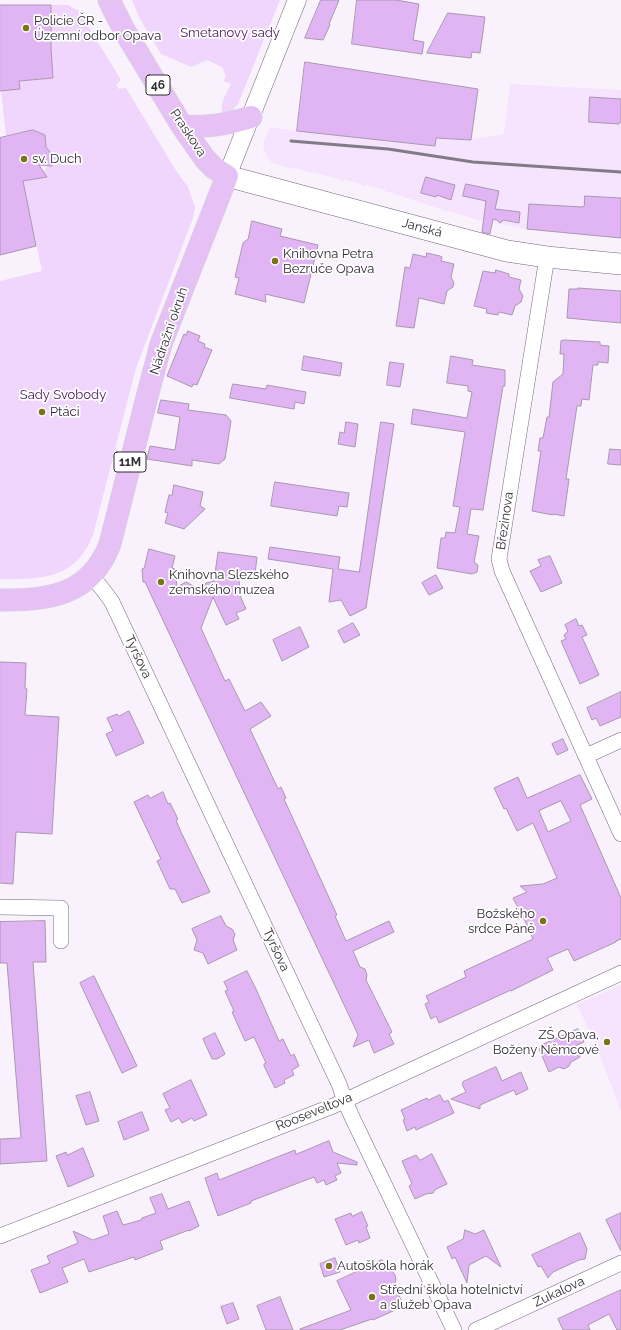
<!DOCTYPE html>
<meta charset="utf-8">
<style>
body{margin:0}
canvas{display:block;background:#f9f2fc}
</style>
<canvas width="621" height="1330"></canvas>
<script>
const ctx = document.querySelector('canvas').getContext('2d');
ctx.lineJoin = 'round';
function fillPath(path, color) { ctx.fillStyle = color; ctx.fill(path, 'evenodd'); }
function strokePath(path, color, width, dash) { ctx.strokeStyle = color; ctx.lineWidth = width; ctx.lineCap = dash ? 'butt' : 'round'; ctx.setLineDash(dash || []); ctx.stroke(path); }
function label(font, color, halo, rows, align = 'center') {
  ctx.font = font + ' Raleway,sans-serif'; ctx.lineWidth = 3.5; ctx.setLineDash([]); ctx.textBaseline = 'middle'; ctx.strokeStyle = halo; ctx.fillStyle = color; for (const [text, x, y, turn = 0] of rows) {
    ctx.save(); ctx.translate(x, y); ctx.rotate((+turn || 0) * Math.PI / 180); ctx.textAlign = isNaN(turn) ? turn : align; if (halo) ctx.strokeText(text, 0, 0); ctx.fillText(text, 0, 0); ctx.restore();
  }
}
fillPath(new Path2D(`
 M510 84 621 90V238L537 231 478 220 440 209 389 192 386 193 385 190 366 185 362 187 361 184 345 180 341 182 340 179 274 164 270 161 264 150 263 143 270 127 297 131 435 146 436 138 471 140 504 134Z
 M621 985V1111L599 1053 577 1004Z`), '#f6e4fe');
fillPath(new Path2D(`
 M132 0H280L238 104 230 113 223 117C218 105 226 94 231 84L223 81 226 76 222 67 207 60 191 67 161 54 140 19Z
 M51 5H68L79 11 121 80 116 85 119 89 126 88 175 169 188 187 195 207 193 218 136 368 93 535C75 580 42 579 0 579V281L42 271 22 180 32 176 33 179 46 175 44 171 48 165 42 145 46 142 45 135 39 133H35V130L6 136 1 91 20 89 19 81 53 78 51 48Z`), '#f0d6fc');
const building = new Path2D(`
 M321 0H339L329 24 330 25 323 40 305 38Z
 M357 0H396L419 4 413 40 424 42 422 54 352 44Z
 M0 5H51V48L53 78 19 81 20 89 0 91Z
 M448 13 485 17 480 53 472 52 471 58 427 53Z
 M305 62 478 89 471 140 436 138 435 146 297 131Z
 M590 97 621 99V122H620L619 124 589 122Z
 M33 130 45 135 46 147 54 157 52 166 39 165 47 177 23 181 36 246 0 255V138Z
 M426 177 455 185 451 200 437 195 436 197 421 193Z
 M466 184 499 191 495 209 520 212 519 223 504 220 500 223 497 220 493 219 490 234 482 232 486 201 463 196Z
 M585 196 621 198V238L527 229 529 204 582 207 584 206Z
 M252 221 282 229 280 236 318 245 304 303 265 294 266 302 235 294 239 278 235 277 243 243 248 239Z
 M427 253 440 256 442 257 441 261 454 264 451 277 454 283 453 287 447 291 444 304 419 298 414 328 396 326 405 267 410 268 413 254 426 257Z
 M496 270 509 274V277L521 280 519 289 523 296 521 302 515 306 512 315 499 312 498 315 486 313 487 309 474 306 483 271 495 273Z
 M578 288 621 291V323L567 318 569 289H578Z
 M188 331 200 336 198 341 205 344 204 347 212 350 197 385 193 384 192 387 167 376 184 334 186 335Z
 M565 340 600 342V345L609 346 608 363 598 362V365H593L589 400 582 399 581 406H577L566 479H569L564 516 553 514V515L532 511 541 451H538L540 438H543L547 417H549L553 382 563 374 564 354H560L561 341Z
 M304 356 342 363 340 376 302 370Z
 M451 356 473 360 472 365 505 370V386H503L483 510 471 509 467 534 479 536 474 562 478 565 477 572 472 574 437 568 441 538H445L446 532 455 533 460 507 453 506 465 432 411 424 413 409 467 418 472 392 468 391V386L447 383Z
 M390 362 404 364 400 387 387 385Z
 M233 384 266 389 267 385 306 392 304 404 295 402 294 409 230 398Z
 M161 400 189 404 188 410 226 415 231 421 225 459 219 464 192 460V466L147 459 150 446 175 450 180 417 158 413Z
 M346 422 358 424 355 447 338 444 340 432 344 433Z
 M381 422 394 424 366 608 350 616 341 600 329 602 333 569 268 559 270 547 340 557 338 569 359 572Z
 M610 449 621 450V465L608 464Z
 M275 482 349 493 347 507 339 506 337 516 271 506Z
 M174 485 203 492 200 506 205 509 184 529 165 523 168 513 165 512 169 495H172Z
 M149 549 175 556 172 568 175 569 177 587 186 582 201 590 206 583 214 581 218 552 257 557 255 574 238 572 241 598 246 609 236 613 239 619 226 625 213 597 201 628 225 681 229 679 245 711 261 702 271 716 250 729 278 789 281 787 286 798 284 799 337 915 335 916 346 941 389 921 394 932 353 951 360 967 365 969 367 975 366 980 392 1032 389 1034 394 1044 374 1053 369 1040 353 1047 358 1035 354 1026 145 582H143L142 569 144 568Z
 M550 556 562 583 541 592 530 571 541 566 538 560Z
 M436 575 443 588 429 595 422 583Z
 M576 619 579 626 582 625 587 635 582 637 599 675 580 684 561 641 566 639 564 635 568 631 565 625Z
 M353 623 360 635 344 643 338 631Z
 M300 627 309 647 282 661 273 640Z
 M0 662 26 663 25 688 27 689 25 715 59 717 52 834 16 832 13 884 0 883Z
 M621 692V717L600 726 596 718 592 720 587 708Z
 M129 711 144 743 116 756 106 734 113 731 107 718 117 714 119 716Z
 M563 739 568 750 557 755 552 744Z
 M580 775 592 799 580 805 621 898V939L616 941V942L574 961 568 949 547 958 553 970 511 991V990L439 1023 436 1016 431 1019 425 1004 429 1002 426 996 466 977 464 971 533 939 527 925 513 898 527 892 520 886 543 884 557 878 533 823 517 831 506 808 504 809 494 788 518 777 527 798ZM561 801 571 821 548 832 539 811Z
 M163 792 168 804 170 803 178 819 176 820 181 832 210 892 182 903 175 889H170L157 861 161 859 134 802 148 795 150 798Z
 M221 916 226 926 232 929 235 934 233 940 237 950 208 964 203 953 194 950 197 940 192 929Z
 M45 921 46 962H33L47 1161 0 1164V1139L21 1138 7 963H0V922Z
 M247 971 256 989 279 1041 283 1039 291 1056 294 1054 299 1066 292 1070 294 1075 284 1080 285 1083 275 1088 264 1066V1064L266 1063 254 1037 245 1041 232 1012 234 1011 225 991 228 990 224 982Z
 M94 976 137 1066 122 1073 80 983Z
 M578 1029 584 1042 575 1046 580 1057 571 1062 569 1066 564 1069 559 1067 549 1072 539 1049 541 1048 540 1046Z
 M215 1033 225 1054 217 1059H212L203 1039Z
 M496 1067 502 1081 521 1072 528 1089 516 1095 514 1090 480 1105V1109L451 1099 466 1092 462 1084 463 1083V1082Z
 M191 1080 207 1115 194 1121 192 1118 182 1123 179 1118 171 1122 165 1110 170 1108 163 1094Z
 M90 1092 99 1121 86 1125 76 1096Z
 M440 1095 444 1102 448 1100 454 1113 416 1130 415 1127 407 1131 403 1120 405 1119 401 1110 427 1098 428 1100Z
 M142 1112 149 1130 124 1140 118 1122Z
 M329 1141 333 1152 357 1162V1165L337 1163 341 1173 335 1176 337 1180 326 1185 324 1180 317 1183 314 1177 251 1201V1203L218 1216 205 1178 217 1173 219 1180 295 1150 296 1154Z
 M83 1148 94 1176 68 1187 56 1156 66 1152 67 1155Z
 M432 1154 447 1184 436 1189 433 1193 426 1194 415 1199 409 1186 412 1184 402 1161 416 1155 420 1160Z
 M162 1194 168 1209 189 1201 199 1226 189 1231V1230L160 1241 163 1249 135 1260 134 1257 89 1272 84 1259 62 1268 68 1282 40 1293 31 1270 50 1263 47 1256 78 1243 73 1231 93 1240 109 1234 103 1216 117 1211 123 1225 141 1220 142 1218 156 1213 150 1198Z
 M362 1212 368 1226 366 1227 370 1238 359 1243 358 1240 346 1245 335 1219 351 1213 352 1216Z
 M621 1213V1251L606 1220Z
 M465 1230 475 1234 484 1230 501 1267 486 1256 469 1265 467 1283 455 1257 452 1259 447 1247 463 1239Z
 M580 1233 587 1249 585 1259 579 1260 553 1272 548 1278 541 1266 538 1267 532 1255Z
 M335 1258 340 1272 324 1277 320 1264Z
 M382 1260 387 1269 392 1271 395 1275 396 1280 394 1285 404 1306 373 1320 372 1319 340 1330H300V1329L351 1310 337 1281Z
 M621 1290V1330H617L609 1314 588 1325 590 1330H563L558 1319Z
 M280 1297 293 1330H266L257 1306Z
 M233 1303 239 1319 227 1324 221 1307Z`);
fillPath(building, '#e1b5f3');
strokePath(building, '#a998b0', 1);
const minor = new Path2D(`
 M547 257 499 559 502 571 621 834
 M91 575 104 591 112 602 339 1084 345 1101 352 1117 454 1330
 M586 756 621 740
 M0 907 61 908V941
 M0 1236 333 1106 621 973
 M476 1330 621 1263`);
const tertiary = new Path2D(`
 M227 176 297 0`);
const secondary = new Path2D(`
 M227 176 507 251 547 257 621 264`);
const primary = new Path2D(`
 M182 126C210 127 224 125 251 117
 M0 600C49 600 90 596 110 544L147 397 161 344 227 176 214 168 205 159 182 126 133 45 123 28 109 0`);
strokePath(minor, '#75657c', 16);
strokePath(tertiary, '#75657c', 19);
strokePath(secondary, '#75657c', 22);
strokePath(primary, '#d6d5d6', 23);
strokePath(minor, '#fff', 15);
strokePath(tertiary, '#fff', 18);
strokePath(secondary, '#fff', 21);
strokePath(primary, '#e6c1f6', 22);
strokePath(new Path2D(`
 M291 141 388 149 473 162 621 172`), '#827b85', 3);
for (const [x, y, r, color] of [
 [26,28,4,"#7a7418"],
 [24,159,4,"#7a7418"],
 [275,261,4,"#7a7418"],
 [42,412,4,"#7a7418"],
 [161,582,4,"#7a7418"],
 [543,921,4,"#7a7418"],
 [607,1042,4,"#7a7418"],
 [329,1266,4,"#7a7418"],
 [372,1297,4,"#7a7418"]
]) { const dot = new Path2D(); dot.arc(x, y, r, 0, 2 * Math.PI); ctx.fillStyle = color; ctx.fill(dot); strokePath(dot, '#fff', 1.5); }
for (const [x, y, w] of [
 [158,85,24],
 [130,462,32]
]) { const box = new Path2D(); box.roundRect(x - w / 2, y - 10, w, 20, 3); ctx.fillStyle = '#fff'; ctx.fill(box); strokePath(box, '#312b34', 1); }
label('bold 12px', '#312b34', null, [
 ["46",158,85],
 ["11M",130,462]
]);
label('13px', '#312b34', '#fff', [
 ["Policie ČR -",34,21],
 ["Územní odbor Opava",34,36],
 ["sv. Duch",32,159],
 ["Knihovna Petra",283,254],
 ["Bezruče Opava",283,269],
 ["Ptáci",50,412],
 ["Knihovna Slezského",169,575],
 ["zemského muzea",169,590],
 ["Božského",535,914,"right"],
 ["srdce Páně",535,929,"right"],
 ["ZŠ Opava,",599,1035,"right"],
 ["Boženy Němcové",599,1050,"right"],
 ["Autoškola horák",337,1266],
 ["Střední škola hotelnictví",380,1290],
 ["a služeb Opava",380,1305]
], 'left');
label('13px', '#4e1861', '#fff', [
 ["Smetanovy sady",230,33],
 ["Sady Svobody",63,395]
]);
label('13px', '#312b34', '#fff', [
 ["Praskova",188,133,56],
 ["Janská",422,228,15],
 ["Nádražní okruh",169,331,-71],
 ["Březinova",505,521,-82],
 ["Tyršova",138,657,65],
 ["Tyršova",276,950,65],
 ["Rooseveltova",314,1112,-22],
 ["Zukalova",559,1292,-25]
]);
</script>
